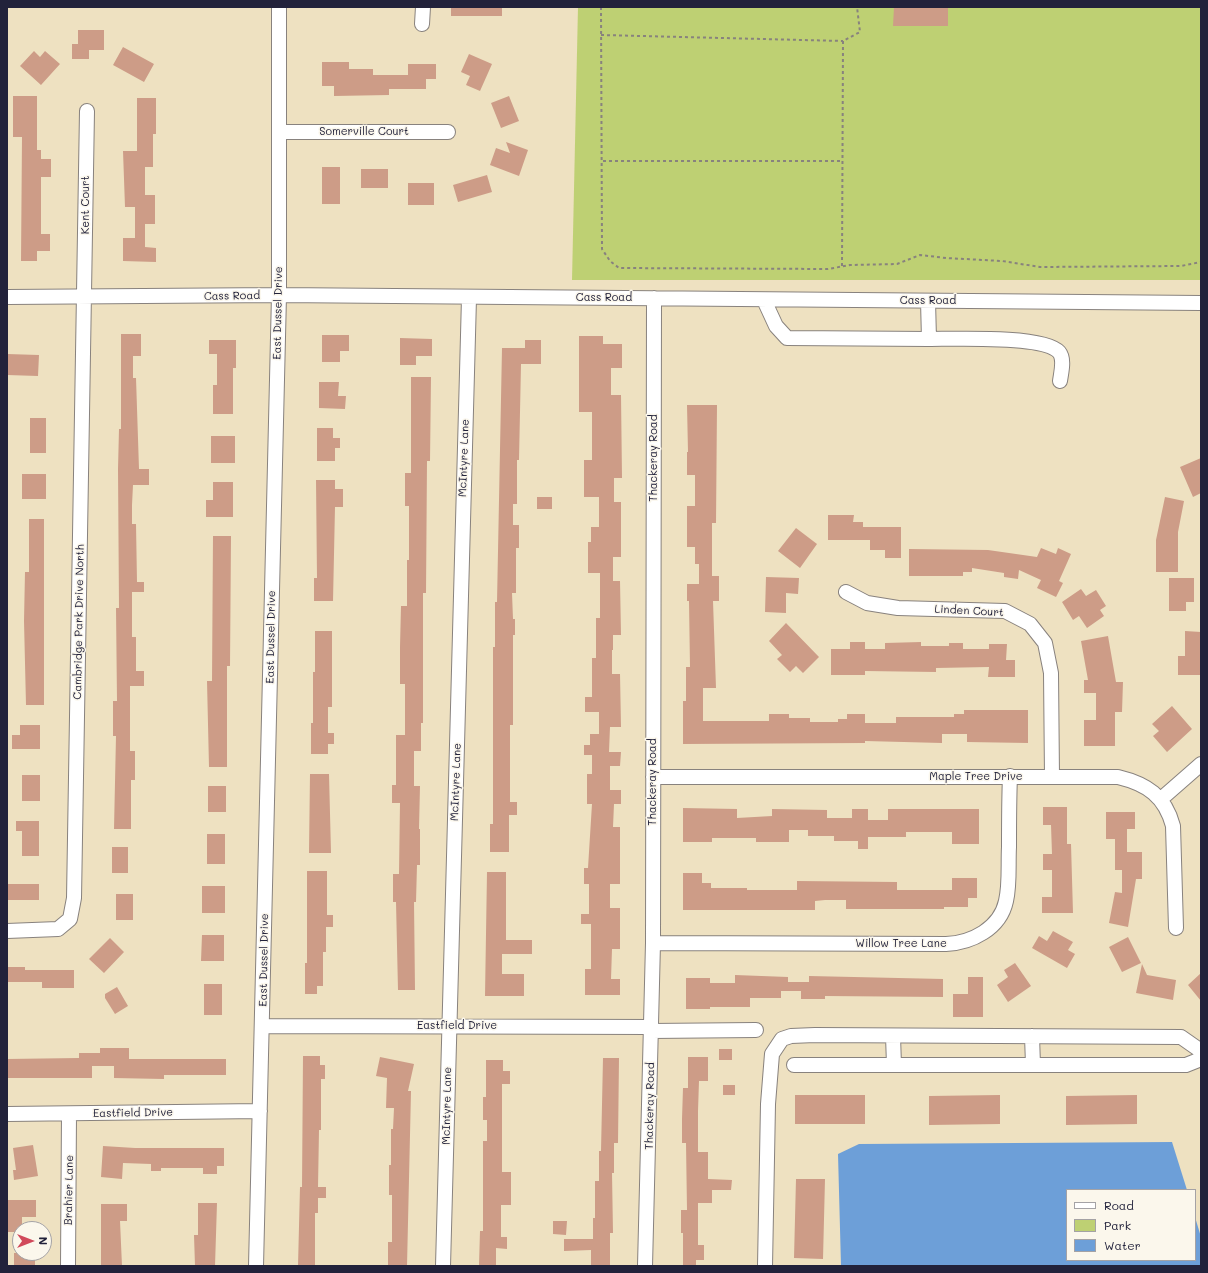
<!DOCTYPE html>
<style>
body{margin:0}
#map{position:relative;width:1208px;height:1273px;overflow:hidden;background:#eee1c1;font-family:Mali,sans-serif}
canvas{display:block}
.frame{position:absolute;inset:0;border:8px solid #22223b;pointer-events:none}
.legend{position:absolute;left:1066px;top:1189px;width:130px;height:72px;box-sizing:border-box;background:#fbf7ec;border:1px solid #a4a2a5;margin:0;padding:5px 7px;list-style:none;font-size:12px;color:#22223b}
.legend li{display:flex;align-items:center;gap:8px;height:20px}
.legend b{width:20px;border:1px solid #a4a2a5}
.north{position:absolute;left:12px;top:1221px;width:40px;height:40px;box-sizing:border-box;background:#fbf7ec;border:1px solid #a4a2a5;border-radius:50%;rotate:90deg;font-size:11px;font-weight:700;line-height:16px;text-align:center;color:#22223b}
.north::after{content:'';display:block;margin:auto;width:14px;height:18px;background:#d1495b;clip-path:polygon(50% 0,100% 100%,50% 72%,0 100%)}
</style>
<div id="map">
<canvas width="1208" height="1273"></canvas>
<div class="frame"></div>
<ul class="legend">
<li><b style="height:5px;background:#fff"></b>Road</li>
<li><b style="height:11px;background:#bed073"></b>Park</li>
<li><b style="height:11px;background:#6d9fd8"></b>Water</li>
</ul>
<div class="north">N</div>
</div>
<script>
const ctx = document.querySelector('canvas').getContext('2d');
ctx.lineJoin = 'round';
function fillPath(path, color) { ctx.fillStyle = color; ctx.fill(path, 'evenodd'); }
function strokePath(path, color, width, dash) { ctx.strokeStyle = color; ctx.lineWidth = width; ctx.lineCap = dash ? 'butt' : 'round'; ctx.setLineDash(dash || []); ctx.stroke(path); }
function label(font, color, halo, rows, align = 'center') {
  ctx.font = font + ' Mali,sans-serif'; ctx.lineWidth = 3; ctx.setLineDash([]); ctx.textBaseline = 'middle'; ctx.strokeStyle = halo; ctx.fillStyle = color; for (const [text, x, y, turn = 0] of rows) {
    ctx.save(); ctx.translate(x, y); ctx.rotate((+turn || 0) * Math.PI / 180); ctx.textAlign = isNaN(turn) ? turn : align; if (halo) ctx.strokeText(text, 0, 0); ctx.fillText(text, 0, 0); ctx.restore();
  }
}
fillPath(new Path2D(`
 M578 7H1201V280H572Z`), '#bed073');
fillPath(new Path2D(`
 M1172 1142 1187 1190H1067V1260H1195V1217L1201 1237V1266H841L838 1154 859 1144Z`), '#6d9fd8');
fillPath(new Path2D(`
 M451 7H502V16H451Z
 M894 7H948V26H893Z
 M78 30H104V50H89V59H72V44H78Z
 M123 47 154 64 144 82 113 65Z
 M34 51 40 57 45 51 60 64 41 85 20 66Z
 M469 54 492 64 480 91 466 85 470 76 461 72Z
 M322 62H349V69H373V75H408V64H436V79H426V89H389V95L334 96V86H322Z
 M13 96H37V150H41V159H51V177H41V234H50V251H37V261H21L22 137H13Z
 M509 96 519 121 501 128 491 103Z
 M137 98H156V134H153V167H145V195H155V224H145V247L156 248V262L123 261V238H135V207H125L123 151H137Z
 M506 142 528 150 519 176 490 165 496 148 510 153Z
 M322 167H340V204H322Z
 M361 169H388V188H361Z
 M487 175 492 192 458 202 453 185Z
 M408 183H434V205H408Z
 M121 334H141V356H133V378H136L139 469H149V485H133L132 505V524H136L137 582H144V592H132V637H136V671H144V686H130V751H135V780H131V829H114L116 736H113V701H117L116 608H119L118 469 119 429H121Z
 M322 335H349V351H340V362H322Z
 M579 336H603V344H622V368H611V395H621L622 478H614V502H621V557H613V581H620L621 635H613V650H612V674H620L621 727H610L609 752H621L620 766H610V790H621V804H614L613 827H620V884H610V908H620V949H612L611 979H620V995H585V969H591V924H581V914H589V884H584V868H588L592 804H587V774H592V755H584V745H590V734H599V712H585V697H592V658H596V618H600V573H588V542H591V527H599V497H584V460H592V412H579Z
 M400 338 432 339V356H416V365H400Z
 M209 340H236V368H233V414H213V385H217V354H209Z
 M525 340H541V364H521L519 460H517V504H513V525H519V548H516V593H512L513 619H515V635H513V725H510V802H517V815H509V852H490V824H493V647H495V602H497L502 348H525Z
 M7 354 39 355 38 376 7 375Z
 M411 377H431L430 461H427L426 593H423V723H421V751H414V786H420L419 829H420V865H417L416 902H414L415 990H398L396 902H393V874H399L400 803H392V785H396V735H405V684H400V647L401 606H407V560H409V506H405V473H411Z
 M319 382H339L338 396H346L345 409 319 408Z
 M687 405H717L716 523H712V576H719V601H713L716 688H703V721H769V714H789V718H810V722H838V719H847V714H865V723H896V717H954V714H964V710H1028V743L967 742V734H942V743L865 741V743L683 744V701H686V667H690L689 601H687V584H699V564H695V547H687V506H695V475H687V452H688Z
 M30 418H46V453H30Z
 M317 428H333V438H340V448H335V461H317Z
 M211 436H235V463H211Z
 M1201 458V493L1193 497 1180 467Z
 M22 474H46V499H22Z
 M316 480H335V489H343V507H335L333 601H314V578H317Z
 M213 482H233V517H206V500H213Z
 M537 497H552V509H537Z
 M1165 497 1184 501 1178 532V572H1156V540Z
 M828 515H854L853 522H863V527H901V558H885V550H870V540H828Z
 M29 519H44V705H26L24 621 25 572H29Z
 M796 528 817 544 800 568 778 551Z
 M213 536H231L230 666H227V767H209L207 681H212Z
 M1041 548 1056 554 1058 548 1071 554 1059 581 1063 583 1056 597 1037 588 1041 580 1019 570 1018 579 1004 577V573L972 568V572H963V576H909V549L988 550 1037 557Z
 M766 577 799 578 798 594 786 593V613L765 612Z
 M1169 578H1194V602H1186V611H1169Z
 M1081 589 1086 596 1096 590 1106 606 1100 610 1104 616 1087 628 1079 616 1073 620 1062 602Z
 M786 623 819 657 803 673 796 666 790 672 777 659 782 655 769 641Z
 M315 631H332V707H328V733H334V744H328V754H311V723H313V672H315Z
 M1185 631 1201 632V675H1178V656H1185Z
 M1108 636 1116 682H1123L1122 712H1115V746H1084V720H1096V693H1084V680H1088L1081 641Z
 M850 642H865V649H885V643L921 642V646H949V643H963V649H989V644H1007L1006 660H1015V677H988L989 667 936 668V672L865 671V675H831V649H850Z
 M1172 706 1192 729 1167 752 1153 736 1159 731 1152 724Z
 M20 725H40V749H12V735H20Z
 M310 774H329L331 853H309Z
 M22 775H40V801H22Z
 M208 786H226V812H208Z
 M1043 807H1067V844H1071L1073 913H1042V897H1052V870H1043V854H1052L1051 825H1043Z
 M683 808 737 809V818L772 816V809L827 810V818H852V809H868V820H888V809H979V844H952V832H906V837H868V849H858V841H834V836H808V830H789V842H756V838H712V842H683Z
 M1106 812H1135V829H1127V852H1142V879H1136L1128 927 1109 923 1115 892 1122 893V870H1115V839H1106Z
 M16 821H39V856H22V831H16Z
 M207 834H225V864H207Z
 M112 847H128V873H112Z
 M307 871H327V915H333V927H326V952H323V986H317V994H305V963H307Z
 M487 872H506V940H532V954H502V974H524V996H485Z
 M683 873H702V883H711V888H747V890H797V881L897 882V890H952V878H977V898H968V907H944V909H846V900H825L815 901V910H683Z
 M7 884H39V900H7Z
 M202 886H225V913H202Z
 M116 894H133V920H116Z
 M1053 931 1073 942 1068 950 1075 954 1067 968 1032 948 1039 936 1047 941Z
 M202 935H224V961H201Z
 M1128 937 1141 963 1122 972 1109 947Z
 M110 938 124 952 104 973 89 959Z
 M1015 963 1031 986 1008 1002 997 985 1008 977 1004 970Z
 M1142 964 1147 975 1176 980 1173 1000 1136 993Z
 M7 967H25V970H74V988H42V982H7Z
 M1201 973V1001L1188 985Z
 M735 975 788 977V982H809V976L943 979V997L825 996V999H801V991H781V998H750V1007H710V1009H686V978H710V983H735Z
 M968 977H983V1017H953V994H968Z
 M204 984H222V1015H204Z
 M117 987 128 1006 115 1014 105 998V994Z
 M100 1048H129V1059H226V1075H164V1079L114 1078V1066H92V1078H7V1059L79 1058V1053H100Z
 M719 1049H732V1060H719Z
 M303 1056H320V1065H325V1079H321V1130H319L318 1187H326V1198H318V1213H315V1266H298L300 1187H302Z
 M380 1057 414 1064 408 1091H411L407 1266H388V1242H392V1195H389V1165H391V1129H393L394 1108H386L387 1078 376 1076Z
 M688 1057H708V1081H699L698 1111V1152H708V1179L732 1180 731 1190H712V1203H698V1245H704V1260H696V1266H683V1233H681V1210H687L686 1143H682V1119L683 1088H688Z
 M603 1058H619L618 1143H614V1173H612L613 1233H610V1266H591V1250L564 1251V1239H593V1218H595V1181H599V1151H601Z
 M486 1060H503V1071H510V1084H502V1172H511V1205H501V1237H507V1249L496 1248V1266H479L480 1231H483V1141H487V1120H483V1097H486Z
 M723 1085H735V1095H723Z
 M795 1095H865V1124H795Z
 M1000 1095V1124L929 1125V1096Z
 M1137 1095V1124L1066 1125V1096Z
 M33 1145 38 1176 14 1180 13 1170H16L13 1148Z
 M103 1146 135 1148H224V1166H217V1174H203V1168H161V1171H151V1164L123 1163 122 1179 101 1177Z
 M796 1179H825L823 1259 794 1258Z
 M7 1200H36V1217H22V1229H20V1232H7Z
 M198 1203H217L215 1266H195L194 1235H198Z
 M101 1204H127V1221H120L122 1266H101Z
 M553 1221H567L566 1235 553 1234Z
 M14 1253H35V1266H14Z`), '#cd9c87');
const minor = new Path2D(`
 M422 24 423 7
 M280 132H448
 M7 297 279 295 1201 303
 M764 300 776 326 787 338 929 339 928 301
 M929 339C954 339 1044 335 1059 352 1065 359 1061 373 1060 381
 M846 592 867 603 898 608 1005 611 1030 624 1045 643 1051 673 1052 777
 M653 777H1118C1147 784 1165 796 1173 826L1176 928
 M1161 799 1201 764
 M7 931 58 929 70 919 74 898 87 111
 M653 943 946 944C971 943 1000 929 1006 901 1010 884 1008 865 1009 847 1009 823 1009 800 1010 776
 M263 1026 652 1027
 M651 1031 756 1030
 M893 1036 894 1065H1186L1201 1059
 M1032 1036 1033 1065
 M794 1065H894
 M7 1114 260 1111
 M68 1266 69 1114
 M256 1266 279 295V7
 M443 1266 469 298
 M645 1266 653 943 654 298
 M765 1266 768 1104 772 1054 782 1039 791 1036 815 1035 1181 1037 1201 1051`);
strokePath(minor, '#88827e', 16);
strokePath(new Path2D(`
 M601 7 602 249 610 261 619 268 828 269 850 265 897 264 920 255 946 258 1002 261 1040 267 1181 266 1201 262
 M601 35 843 41
 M603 161H843
 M842 266 843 41 860 32 857 7`), '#88827e', 2, [3, 3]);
strokePath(minor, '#fff', 14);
label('11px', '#22223b', '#fbf7ec', [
 ["Somerville Court",364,132],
 ["Kent Court",86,205,-90],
 ["Cass Road",232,296,-1],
 ["Cass Road",604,298],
 ["Cass Road",928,301],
 ["East Dussel Drive",278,313,-89],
 ["McIntyre Lane",464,458,-88],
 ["Thackeray Road",654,458,-90],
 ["Linden Court",969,611,3],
 ["Cambridge Park Drive North",79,622,-89],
 ["East Dussel Drive",271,637,-89],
 ["Maple Tree Drive",976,777],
 ["McIntyre Lane",456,782,-88],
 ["Thackeray Road",653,782,-90],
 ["Willow Tree Lane",901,944],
 ["East Dussel Drive",264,960,-89],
 ["Eastfield Drive",457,1026],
 ["McIntyre Lane",447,1106,-89],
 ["Thackeray Road",650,1106,-89],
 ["Eastfield Drive",133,1113,-1],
 ["Brahier Lane",69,1190,-89]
]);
</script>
